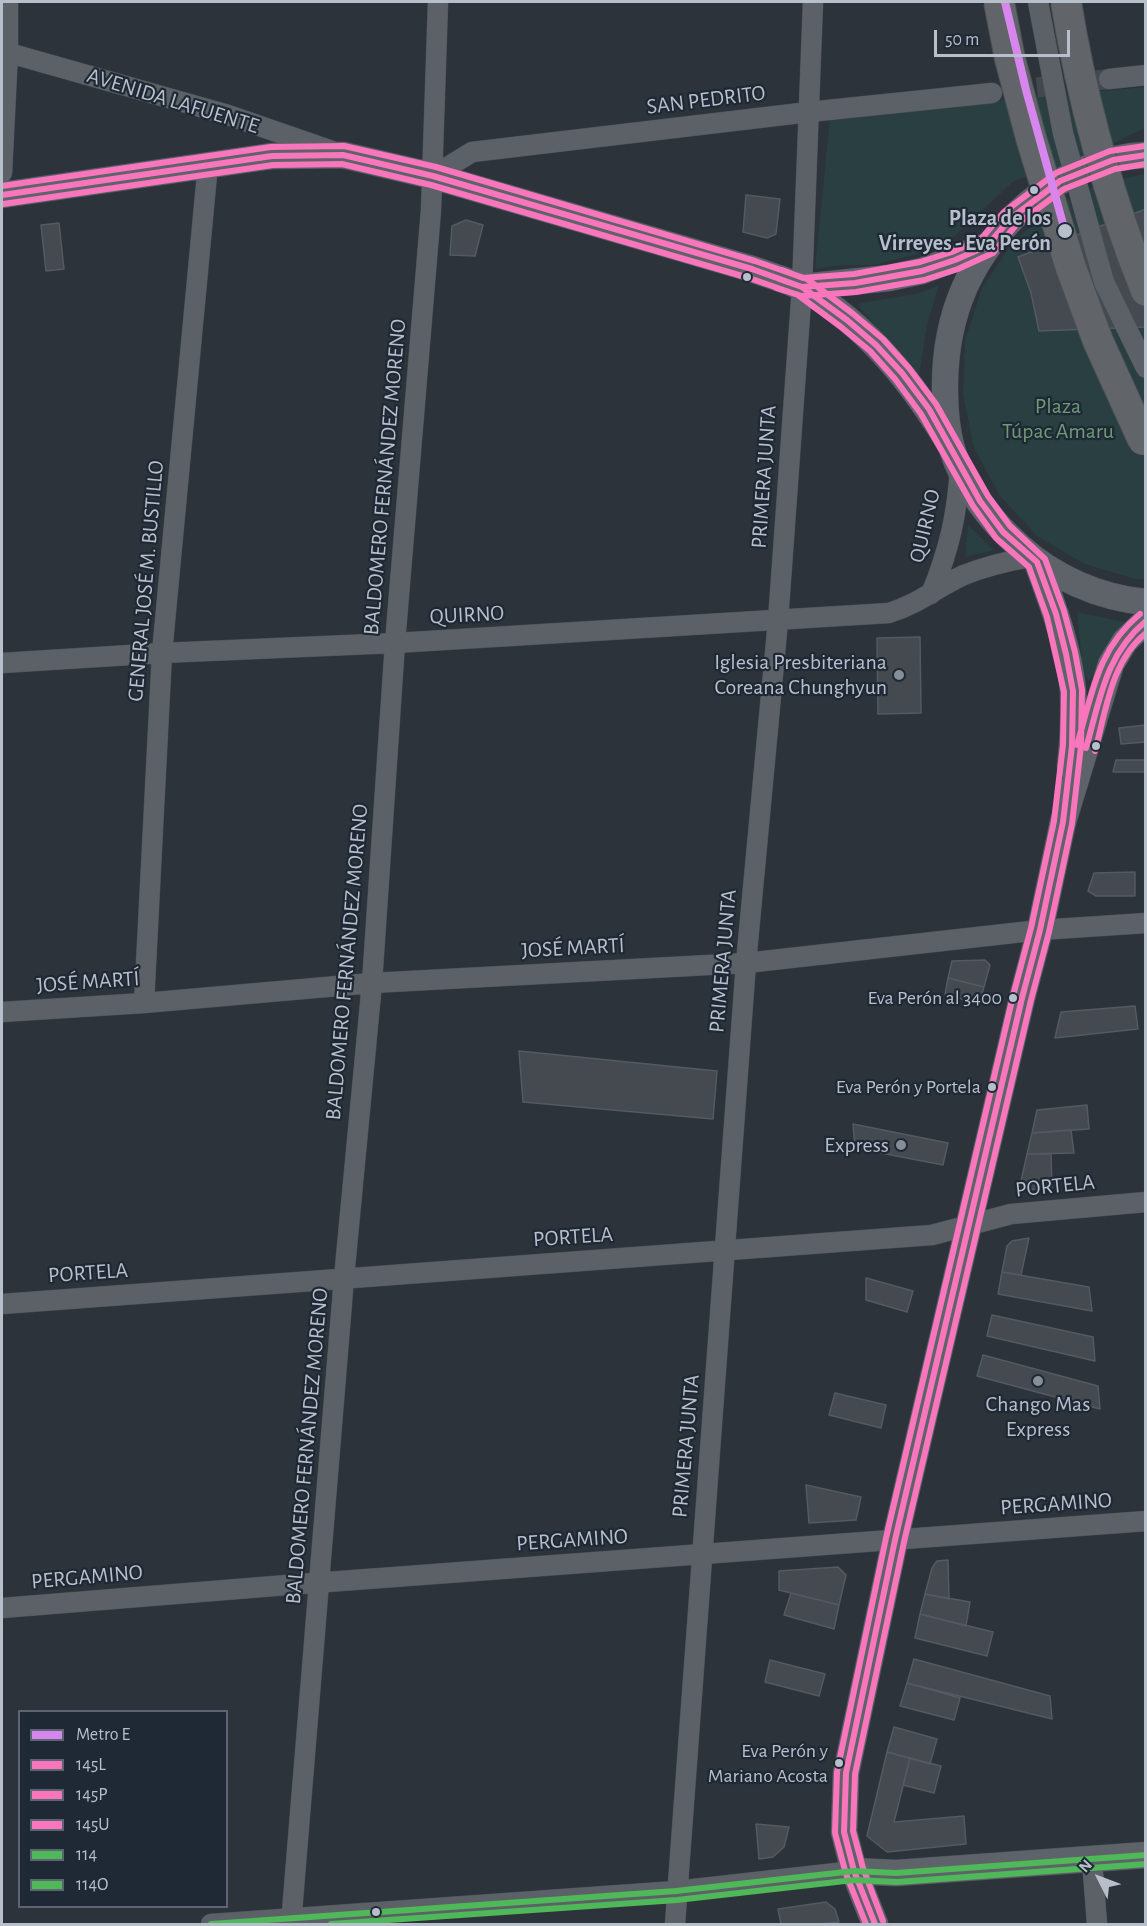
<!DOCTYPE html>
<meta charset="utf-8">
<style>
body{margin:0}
#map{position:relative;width:1147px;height:1926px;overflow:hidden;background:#2c333a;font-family:"Alegreya Sans",sans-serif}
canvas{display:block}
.frame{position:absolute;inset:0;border:3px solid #b7bfca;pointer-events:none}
.legend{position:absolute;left:18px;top:1710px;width:210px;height:198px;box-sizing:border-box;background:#1f2935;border:2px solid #5c6571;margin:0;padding:8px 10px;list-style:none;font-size:18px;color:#b7bfca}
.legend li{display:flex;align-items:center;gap:12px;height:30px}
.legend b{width:30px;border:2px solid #5c6571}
.north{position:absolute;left:1069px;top:1848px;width:60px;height:60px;-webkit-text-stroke:4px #1f2935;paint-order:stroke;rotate:312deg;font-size:16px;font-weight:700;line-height:24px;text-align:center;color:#b7bfca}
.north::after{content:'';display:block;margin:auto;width:21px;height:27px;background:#b7bfca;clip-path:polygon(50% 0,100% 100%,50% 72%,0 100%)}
.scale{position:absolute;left:934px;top:30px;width:136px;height:27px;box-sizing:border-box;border:3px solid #b7bfca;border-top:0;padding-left:8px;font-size:18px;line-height:21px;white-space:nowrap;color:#b7bfca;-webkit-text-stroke:4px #1f2935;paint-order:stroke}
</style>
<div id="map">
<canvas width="1147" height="1926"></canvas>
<div class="frame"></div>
<ul class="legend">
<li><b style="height:8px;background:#d686ed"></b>Metro E</li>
<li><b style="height:8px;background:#f975bc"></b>145L</li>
<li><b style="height:8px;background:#f975bc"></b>145P</li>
<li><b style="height:8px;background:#f975bc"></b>145U</li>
<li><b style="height:8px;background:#4fb858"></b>114</li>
<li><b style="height:8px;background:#4fb858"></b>114O</li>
</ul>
<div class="north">N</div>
<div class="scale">50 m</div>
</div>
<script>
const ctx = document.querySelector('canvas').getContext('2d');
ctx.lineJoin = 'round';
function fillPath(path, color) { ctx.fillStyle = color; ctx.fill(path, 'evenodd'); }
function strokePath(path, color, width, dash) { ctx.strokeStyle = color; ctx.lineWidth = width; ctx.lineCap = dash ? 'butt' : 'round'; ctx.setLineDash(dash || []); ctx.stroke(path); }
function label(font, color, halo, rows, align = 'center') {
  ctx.font = font + ' "Alegreya Sans",sans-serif'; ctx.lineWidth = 4.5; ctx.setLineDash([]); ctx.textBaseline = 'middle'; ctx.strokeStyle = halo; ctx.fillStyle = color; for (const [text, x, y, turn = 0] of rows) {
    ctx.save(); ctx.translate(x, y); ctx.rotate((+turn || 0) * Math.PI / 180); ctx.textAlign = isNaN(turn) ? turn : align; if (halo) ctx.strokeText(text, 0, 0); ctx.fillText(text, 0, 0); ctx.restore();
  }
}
fillPath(new Path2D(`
 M1145 87V128L1081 159 1014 181 950 240 930 251 874 265H842L815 269 830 117Z
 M1145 174V209L1019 257 1031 293 1039 331 1145 327V579H1136L1084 564 1037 536 1000 496 974 448 963 395 965 340 982 288 1013 242 1052 208 1099 184Z
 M939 285 927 325 918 382 897 350 857 304 920 293Z
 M968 525 994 550 965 557Z
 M1077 612 1125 622 1097 673 1088 681 1083 670Z`), '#293f41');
const building = new Path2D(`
 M746 195 780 199 776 234 767 238 743 232Z
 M1146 209V327L1039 331 1031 293 1018 257Z
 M466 220 483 225 475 256 450 255 452 226Z
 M59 223 64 269 46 271 41 225Z
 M920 637 921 713 878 714 877 638Z
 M1146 725V742L1121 744 1119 728Z
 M1116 760H1146V772H1113Z
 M1135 872V896H1096L1088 891 1094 873Z
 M985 960 990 965 984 987 948 978 952 961Z
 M948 978 984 987 979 1003 945 995Z
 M1135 1006 1138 1029 1055 1038 1061 1012Z
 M519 1051 717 1071 713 1119 523 1102Z
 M1087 1105 1089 1129 1032 1133 1037 1110Z
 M853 1124 948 1143 943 1165 855 1148Z
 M1071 1130 1074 1153 1027 1154 1032 1133Z
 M1027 1154H1051L1052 1187 1029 1190 1021 1181Z
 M1029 1238 1021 1275 1002 1272 1007 1246 1012 1241Z
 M1002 1272 1089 1287 1092 1311 998 1294Z
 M866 1278 913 1291 907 1312 866 1300Z
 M992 1315 1093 1337 1095 1361 987 1336Z
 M983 1355 1098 1386 1100 1409 977 1376Z
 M835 1393 886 1405 881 1428 829 1415Z
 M806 1485 861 1497 856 1520 809 1523Z
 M948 1560 949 1599 925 1594 932 1568 937 1561Z
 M838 1567 846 1575 839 1605 779 1590V1571Z
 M791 1593 839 1605 834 1629 784 1615Z
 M925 1594 970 1602 966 1626 920 1614Z
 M920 1614 993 1632 987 1656 915 1638Z
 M914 1659 1050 1696 1052 1719 907 1683Z
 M770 1660 825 1674 819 1696 765 1682Z
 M907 1683 960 1698 954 1720 900 1706Z
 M894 1727 937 1739 930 1764 887 1752Z
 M887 1752 910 1758 894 1822 964 1816 966 1844 887 1852 867 1836Z
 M910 1758 941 1766 934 1793 903 1785Z
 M756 1824 789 1827 784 1847 773 1857 759 1859Z
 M826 1902 835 1909 839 1922 819 1924H781L778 1909Z`);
fillPath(building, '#444a50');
strokePath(building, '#545a61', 1.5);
strokePath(new Path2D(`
 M1007 91 1109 79`), '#414850', 20, [20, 10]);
const minor = new Path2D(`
 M2 51 225 114 332 151
 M1109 79 1146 75
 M2 173 8 52V2
 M433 176 472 152 809 112 992 93
 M931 594C949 550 957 516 960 468
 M2 663 162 653 395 643 889 613C919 604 937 587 964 575 986 566 1008 561 1031 557
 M144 1003 162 653 208 164
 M2 1012 144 1003 372 983 746 963 1040 930 1146 923
 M2 1304 932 1235 1011 1214 1146 1202
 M2 1608 287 1585 1146 1521
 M1092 1860 1097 1924
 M211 1924 676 1891 854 1871
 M291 1924 344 1278 372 983 395 643 431 210 438 2
 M675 1924 746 963 778 621 802 287 813 2`);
const major = new Path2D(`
 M1146 155C1105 156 1060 177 1029 203 971 253 944 314 945 391 945 409 947 431 952 449 963 486 991 521 1019 546 1053 577 1099 598 1146 602
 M2 195 272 156 343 155 433 176 752 269C768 275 788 280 803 288 868 325 915 386 952 448
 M802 287 889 278 922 271 987 246
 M1037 562C1052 603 1069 647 1073 691 1074 716 1073 742 1070 766
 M854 1871 896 1873 1146 1855
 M875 1924 854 1871 844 1832 846 1773 895 1540 1022 998 1040 930 1063 822 1111 664 1125 641 1146 621`);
strokePath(minor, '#4a4f54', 21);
strokePath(major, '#4a4f57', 27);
strokePath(minor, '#5c6168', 20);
strokePath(major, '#5e636a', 26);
const minorBridge = new Path2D(`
 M1038 2 1063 133 1104 282 1146 368`);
const highwayBridge = new Path2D(`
 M999 2 1010 59 1031 138 1071 268 1098 341 1143 440
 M1066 2C1082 100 1109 198 1146 291`);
strokePath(minorBridge, '#4a4f54', 21, []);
strokePath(highwayBridge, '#494f55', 32, []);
strokePath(minorBridge, '#5c6168', 20);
strokePath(highwayBridge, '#616468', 30);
strokePath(new Path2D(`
 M2 195 272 156 343 155 433 176 752 269 802 287 847 320 876 345 902 373 929 409 980 501 1003 532 1037 562 1056 614 1066 654 1073 691 1072 746 1063 822 1040 930 1022 998 895 1540 846 1773 844 1832 854 1871 875 1924
 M779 279 802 287 855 283 922 271 955 260 987 246 1010 219 1060 181 1113 160 1146 155
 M1086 748C1100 700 1105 655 1146 621`), '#f975bc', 6);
strokePath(new Path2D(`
 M3 204 273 165 342 164 431 185 749 278 798 295 841 327 870 351 895 379 921 414 973 506 996 538 1029 567 1047 617 1064 692 1063 745 1054 821 1031 928 1013 996 886 1538 837 1772 835 1833 846 1874 866 1924
 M776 288 802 296 856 292 924 280 958 269 993 253 1016 225 1064 189 1115 169 1146 164
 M1095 751C1106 711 1111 661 1146 633`), '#f975bc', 6);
strokePath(new Path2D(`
 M2 186 271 147 344 146 436 167 755 261 807 279 852 313 883 339 909 368 936 404 988 496 1010 526 1045 559 1064 611 1075 652 1082 690 1081 746 1072 824 1049 932 1031 1000 904 1542 855 1774 853 1831 863 1868 883 1921
 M782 270 803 278 854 274 920 262 952 252 981 239 1004 212 1056 173 1110 151 1145 146
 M1077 745C1092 695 1097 649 1140 614`), '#f975bc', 6);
strokePath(new Path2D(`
 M211 1924 676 1891 854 1871 896 1873 1146 1855`), '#4fb858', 6);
strokePath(new Path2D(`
 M331 1924 677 1900 854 1880 897 1882 1146 1864`), '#4fb858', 6);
strokePath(new Path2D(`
 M1005 2 1026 90 1065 231`), '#d686ed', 8);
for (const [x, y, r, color] of [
 [1034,190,5,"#b7bfca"],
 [1065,231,8,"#b7bfca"],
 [747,277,5,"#b7bfca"],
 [899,675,6,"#868e98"],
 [1096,746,5,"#b7bfca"],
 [1013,998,5,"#b7bfca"],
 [992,1087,5,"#b7bfca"],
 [901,1145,6,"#868e98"],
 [1038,1381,6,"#868e98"],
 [839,1763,5,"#b7bfca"],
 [376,1912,5,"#b7bfca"]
]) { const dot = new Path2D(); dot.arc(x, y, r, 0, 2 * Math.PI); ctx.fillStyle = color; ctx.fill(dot); strokePath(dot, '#1f2935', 2); }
label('20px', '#b7bfca', '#1f2935', [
 ["Eva Perón al 3400",1002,998],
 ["Eva Perón y Portela",981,1087],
 ["Eva Perón y",828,1751],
 ["Mariano Acosta",828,1776]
], 'right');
label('22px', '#b7bfca', '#1f2935', [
 ["SAN PEDRITO",706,100,-7],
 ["AVENIDA LAFUENTE",173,101,17],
 ["BALDOMERO FERNÁNDEZ MORENO",385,477,-85],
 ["PRIMERA JUNTA",764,477,-86],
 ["QUIRNO",925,526,-77],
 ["GENERAL JOSÉ M. BUSTILLO",146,581,-85],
 ["QUIRNO",467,615,-3],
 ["JOSÉ MARTÍ",573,948,-3],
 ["PRIMERA JUNTA",723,961,-85],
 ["BALDOMERO FERNÁNDEZ MORENO",347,962,-85],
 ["JOSÉ MARTÍ",88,982,-4],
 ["PORTELA",1055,1186,-6],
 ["PORTELA",573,1237,-4],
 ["PORTELA",88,1273,-4],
 ["BALDOMERO FERNÁNDEZ MORENO",307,1446,-85],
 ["PRIMERA JUNTA",686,1446,-85],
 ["PERGAMINO",1056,1504,-4],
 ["PERGAMINO",572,1540,-4],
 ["PERGAMINO",87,1577,-5]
]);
label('bold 22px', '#b7bfca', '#1f2935', [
 ["Plaza de los",1051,218],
 ["Virreyes - Eva Perón",1051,243]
], 'right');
label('22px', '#6e9b76', '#1f2935', [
 ["Plaza",1058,406],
 ["Túpac Amaru",1058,431]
]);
label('22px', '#b7bfca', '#1f2935', [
 ["Iglesia Presbiteriana",887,662],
 ["Coreana Chunghyun",887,687],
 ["Express",889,1145],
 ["Chango Mas",1038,1404,"center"],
 ["Express",1038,1429,"center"]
], 'right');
</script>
